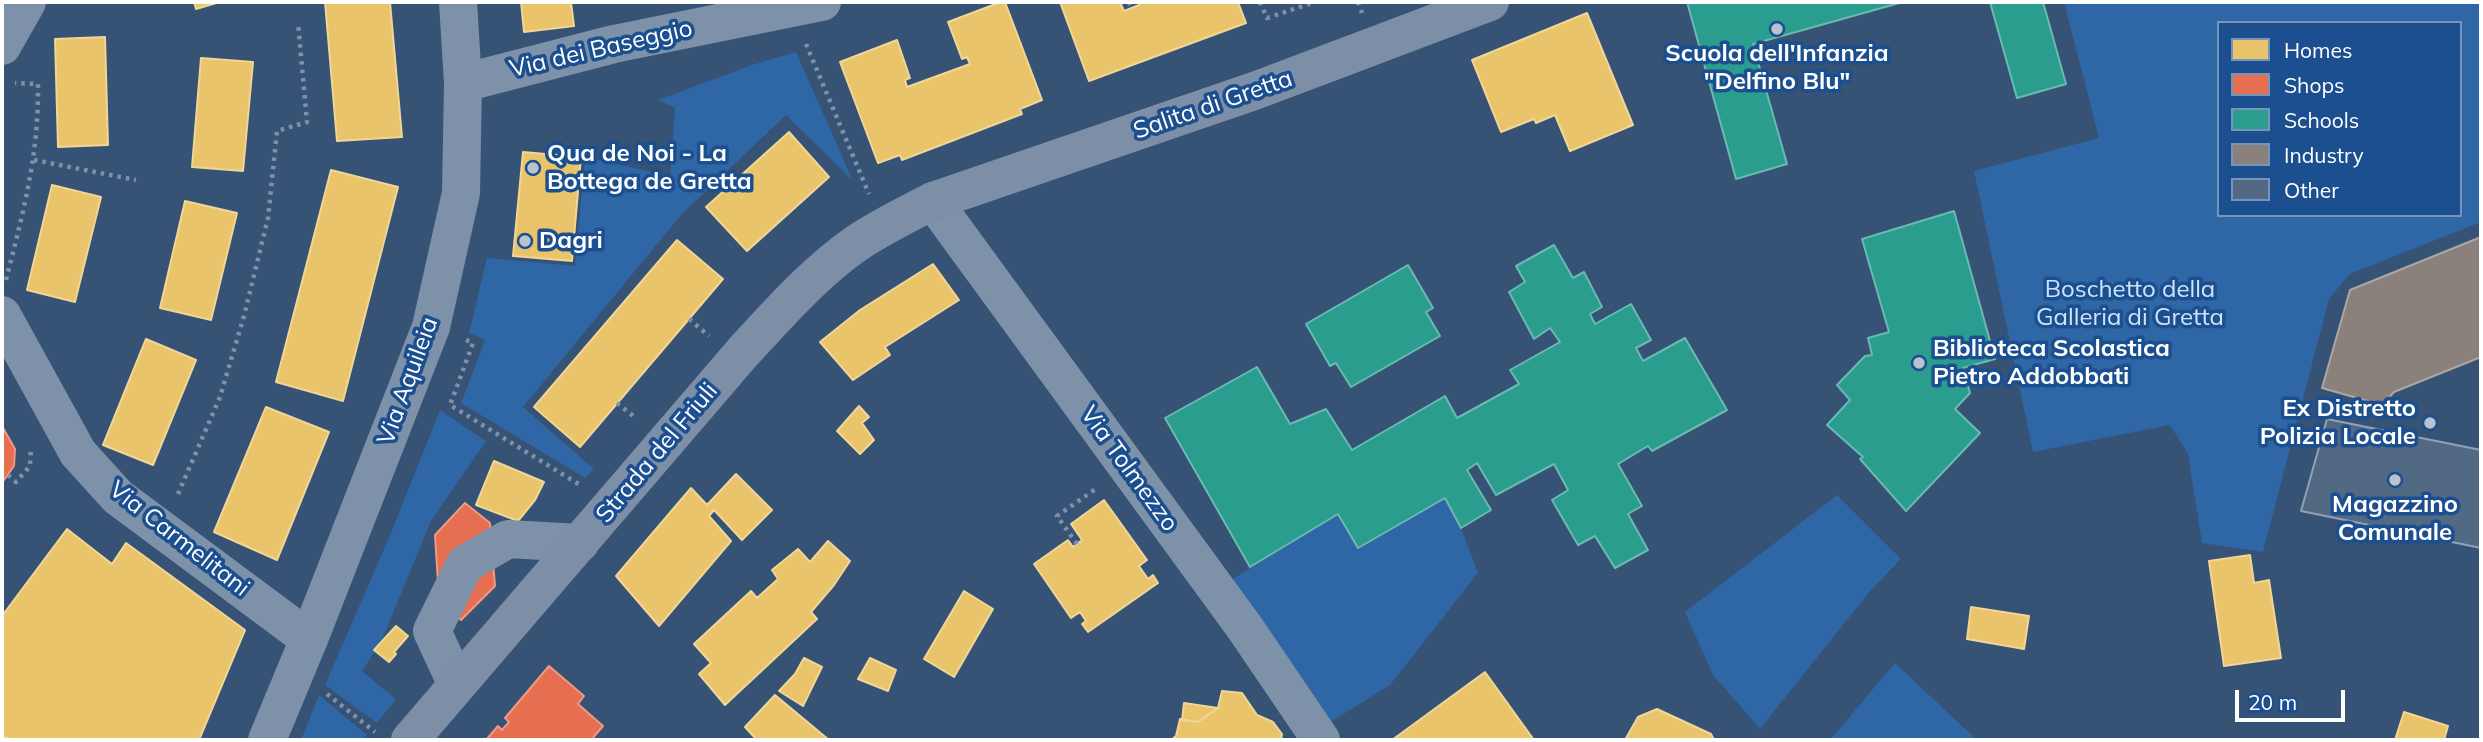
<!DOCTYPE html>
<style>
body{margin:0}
#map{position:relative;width:2483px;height:742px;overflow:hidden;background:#365274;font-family:Mulish,sans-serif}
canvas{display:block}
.frame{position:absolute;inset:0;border:4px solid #fff;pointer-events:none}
.legend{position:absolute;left:2217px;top:21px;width:245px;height:196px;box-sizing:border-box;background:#1b4f8f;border:2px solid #7695bc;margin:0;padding:9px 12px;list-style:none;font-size:21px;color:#fff}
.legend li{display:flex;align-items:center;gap:14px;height:35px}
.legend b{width:35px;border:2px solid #7695bc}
.scale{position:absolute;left:2235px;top:690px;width:110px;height:32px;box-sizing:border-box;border:4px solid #fff;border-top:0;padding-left:9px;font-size:21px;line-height:24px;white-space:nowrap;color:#fff;-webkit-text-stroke:5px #1b4f8f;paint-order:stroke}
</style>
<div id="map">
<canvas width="2483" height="742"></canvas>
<div class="frame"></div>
<ul class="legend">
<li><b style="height:19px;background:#e9c46a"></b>Homes</li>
<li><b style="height:19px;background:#e76f51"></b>Shops</li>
<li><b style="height:19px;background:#2a9d8f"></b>Schools</li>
<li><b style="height:19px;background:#8a817c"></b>Industry</li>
<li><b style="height:19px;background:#526984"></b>Other</li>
</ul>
<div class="scale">20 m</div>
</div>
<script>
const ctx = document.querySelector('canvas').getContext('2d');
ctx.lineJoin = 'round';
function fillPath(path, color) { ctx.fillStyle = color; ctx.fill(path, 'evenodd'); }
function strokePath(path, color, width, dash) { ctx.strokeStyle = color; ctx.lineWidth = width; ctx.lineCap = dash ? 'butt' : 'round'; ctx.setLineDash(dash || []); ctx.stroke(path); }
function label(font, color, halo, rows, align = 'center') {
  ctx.font = font + ' Mulish,sans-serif'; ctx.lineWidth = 7; ctx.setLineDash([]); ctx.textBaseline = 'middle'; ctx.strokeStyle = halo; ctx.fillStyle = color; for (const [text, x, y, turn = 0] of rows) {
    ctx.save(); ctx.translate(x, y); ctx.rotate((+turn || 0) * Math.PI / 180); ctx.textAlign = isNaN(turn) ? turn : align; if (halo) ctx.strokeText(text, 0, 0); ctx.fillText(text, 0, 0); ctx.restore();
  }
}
fillPath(new Path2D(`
 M2064 2H2481V222L2350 274 2329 299 2263 552 2202 543 2188 454 2170 425 2033 452 1974 171 2099 138ZM2219 23H2460V215H2219Z
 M796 52 853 181 786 115 681 215 523 407 594 469 585 478 461 403 485 340 469 333 487 258 575 266 585 157 670 176 675 108 658 100 752 65Z
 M440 410 486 441 431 521 381 642 362 671 396 699 377 723 325 685 390 535Z
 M1837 495 1901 559 1871 590 1760 729 1713 675 1685 612Z
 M1445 498 1461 528 1478 573 1390 685 1329 723 1228 582 1338 514 1358 548Z
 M1895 663 1977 740H1830Z
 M319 695 367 735 363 740H301Z`), '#2f66a5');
const homes = new Path2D(`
 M194 2H220L196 9Z
 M325 2H390L402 137 337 141Z
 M521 2H571L574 26 524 32Z
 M1001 2H1005L1042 100 1020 109 1022 114 902 160 900 155 878 163 840 62 897 40 910 78 905 80 907 87 970 64 967 57 962 59 948 22Z
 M1060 2H1120L1124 11 1139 5 1138 2H1238L1246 23 1089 81Z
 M1587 13 1633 125 1570 151 1555 115 1536 123 1534 119 1501 132 1472 60Z
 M105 37 108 145 58 147 55 39Z
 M201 58 253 62 243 171 192 167Z
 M789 132 829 177 747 251 706 207Z
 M523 152 581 157 572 261 513 256Z
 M331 170 398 187 343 401 276 382Z
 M52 185 101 197 75 302 27 290Z
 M185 201 237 213 211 320 160 308Z
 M677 240 723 279 580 447 534 407Z
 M933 264 959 300 885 347 890 355 853 380 820 342 860 310Z
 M146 339 196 360 153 465 103 445Z
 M859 406 869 417 862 423 874 440 860 454 837 431Z
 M266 407 329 432 277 560 214 532Z
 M494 461 544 482 535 500 518 521 476 505Z
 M736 474 772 510 742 540 714 510 709 516 731 541 659 626 616 576 691 488 707 505Z
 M1104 500 1147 560 1139 566 1148 579 1153 575 1158 583 1088 632 1082 624 1086 621 1080 612 1071 618 1034 564 1068 540 1073 547 1082 540 1071 524Z
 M67 529 112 564 126 543 245 630 199 740H12L2 736V616Z
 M828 541 850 561 834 585 811 612 817 619 725 705 699 674 711 663 694 644 751 591 757 598 778 579 772 570 798 549 810 562Z
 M2250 555 2254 583 2269 580 2281 658 2224 666 2209 561Z
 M964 591 993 609 954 677 924 659Z
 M1971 607 2029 616 2024 649 1967 639Z
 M396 626 408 636 394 652 396 654 389 662 374 650Z
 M804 658 822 667 803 706 779 691 795 674Z
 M870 658 896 670 888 691 858 679Z
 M1485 672 1534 740H1392Z
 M1222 691 1242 693 1257 715 1273 722 1282 734 1281 740H1171L1176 736 1180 719 1198 722 1218 708Z
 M775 695 829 740H757L745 727Z
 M1184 703 1218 708 1198 722 1182 720Z
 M1657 709 1711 734 1714 740H1625L1638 717Z
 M2404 712 2448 726 2444 740H2395Z`);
fillPath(homes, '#e9c46a');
strokePath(homes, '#f0d697', 2);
const shops = new Path2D(`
 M2 426 15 449 14 466 2 483Z
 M465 503 490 523 495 586 461 620 439 599 435 535Z
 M549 666 584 696 578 704 603 726 591 740H486L498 726 502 730 509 722 505 718Z`);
fillPath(shops, '#e76f51');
strokePath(shops, '#ee9a85', 2);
const schools = new Path2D(`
 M1687 2H1903L1753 44 1787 164 1736 179Z
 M1990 2H2043L2066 84 2017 98Z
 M1954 211 1995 359 1963 368 1970 393 1955 409 1980 433 1906 511 1860 459 1863 457 1827 425 1850 400 1837 385 1865 356 1872 355 1868 338 1889 332 1862 239Z
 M1554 245 1573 278 1584 272 1602 307 1590 314 1595 324 1631 304 1651 340 1636 348 1643 361 1685 338 1727 410 1652 451 1648 446 1618 464 1642 506 1628 514 1648 550 1615 568 1595 536 1578 545 1552 500 1568 490 1554 464 1496 495 1477 463 1467 470 1491 510 1461 528 1445 498 1358 548 1338 514 1250 567 1165 418 1257 367 1290 424 1326 409 1352 450 1445 396 1457 418 1519 384 1510 370 1560 342 1550 328 1534 339 1509 292 1525 282 1516 266Z
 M1408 265 1433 308 1426 312 1440 336 1351 387 1336 363 1330 366 1306 324Z`);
fillPath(schools, '#2a9d8f');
strokePath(schools, '#6abab1', 2);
const industry = new Path2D(`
 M2481 237V357L2394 392 2382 405 2322 388 2350 290Z`);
fillPath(industry, '#8a817c');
strokePath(industry, '#ada7a3', 2);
const building = new Path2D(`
 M2327 419 2481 450V548L2301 511Z`);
fillPath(building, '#526984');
strokePath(building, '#92a2b6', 2);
strokePath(new Path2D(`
 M1129 2 1131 8
 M1260 2 1267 18 1315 2
 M1358 2 1362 13
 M806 44 869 194
 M34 160 136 180
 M6 280C23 213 39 155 38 84L15 83
 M689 319 709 336
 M466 340 473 343 450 405 580 485
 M617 403 637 419
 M8 475 16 482 30 466 31 447
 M178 494 220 397 244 316 268 218 277 131 307 122 298 23
 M1077 544 1057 516 1097 488
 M327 694 375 732`), '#7d92a8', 4.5, [3.5, 5]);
strokePath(new Path2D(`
 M2 46 27 2
 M463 83 614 44 822 2
 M933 201 1245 628 1321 740
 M2 315 78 453 118 497 309 639
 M457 685 432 631 465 564 508 539 580 543
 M267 740 309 639 431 327 461 193 463 83 458 2`), '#7d92a8', 38);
strokePath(new Path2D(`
 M410 740 743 352C778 314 814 273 857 243 881 227 907 214 933 201L1257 90 1490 2`), '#7d8ea7', 38);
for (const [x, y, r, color] of [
 [1777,29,7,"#b9c2ce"],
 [533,168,7,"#b9c2ce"],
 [525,241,7,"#b9c2ce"],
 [1919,363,7,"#b9c2ce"],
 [2430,423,7,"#b9c2ce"],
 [2395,480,7,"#b9c2ce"]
]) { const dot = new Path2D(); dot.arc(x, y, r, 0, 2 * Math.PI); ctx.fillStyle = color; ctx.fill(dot); strokePath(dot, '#1b4f8f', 2.5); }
label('24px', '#fff', '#1b4f8f', [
 ["Via dei Baseggio",601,49,-13],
 ["Salita di Gretta",1213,105,-19],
 ["Via Aquileia",408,381,-70],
 ["Strada del Friuli",657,453,-50],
 ["Via Tolmezzo",1129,469,54],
 ["Via Carmelitani",179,539,38]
]);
label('bold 24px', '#fff', '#1b4f8f', [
 ["Scuola dell'Infanzia",1777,54,"center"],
 ["\"Delfino Blu\"",1777,82,"center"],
 ["Qua de Noi - La",547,154],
 ["Bottega de Gretta",547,182],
 ["Dagri",539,241],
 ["Biblioteca Scolastica",1933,349],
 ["Pietro Addobbati",1933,377],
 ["Ex Distretto",2416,409,"right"],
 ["Polizia Locale",2416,437,"right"],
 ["Magazzino",2395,505,"center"],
 ["Comunale",2395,533,"center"]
], 'left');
label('24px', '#cfe3fa', '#1b4f8f', [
 ["Boschetto della",2130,290],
 ["Galleria di Gretta",2130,318]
]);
</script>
